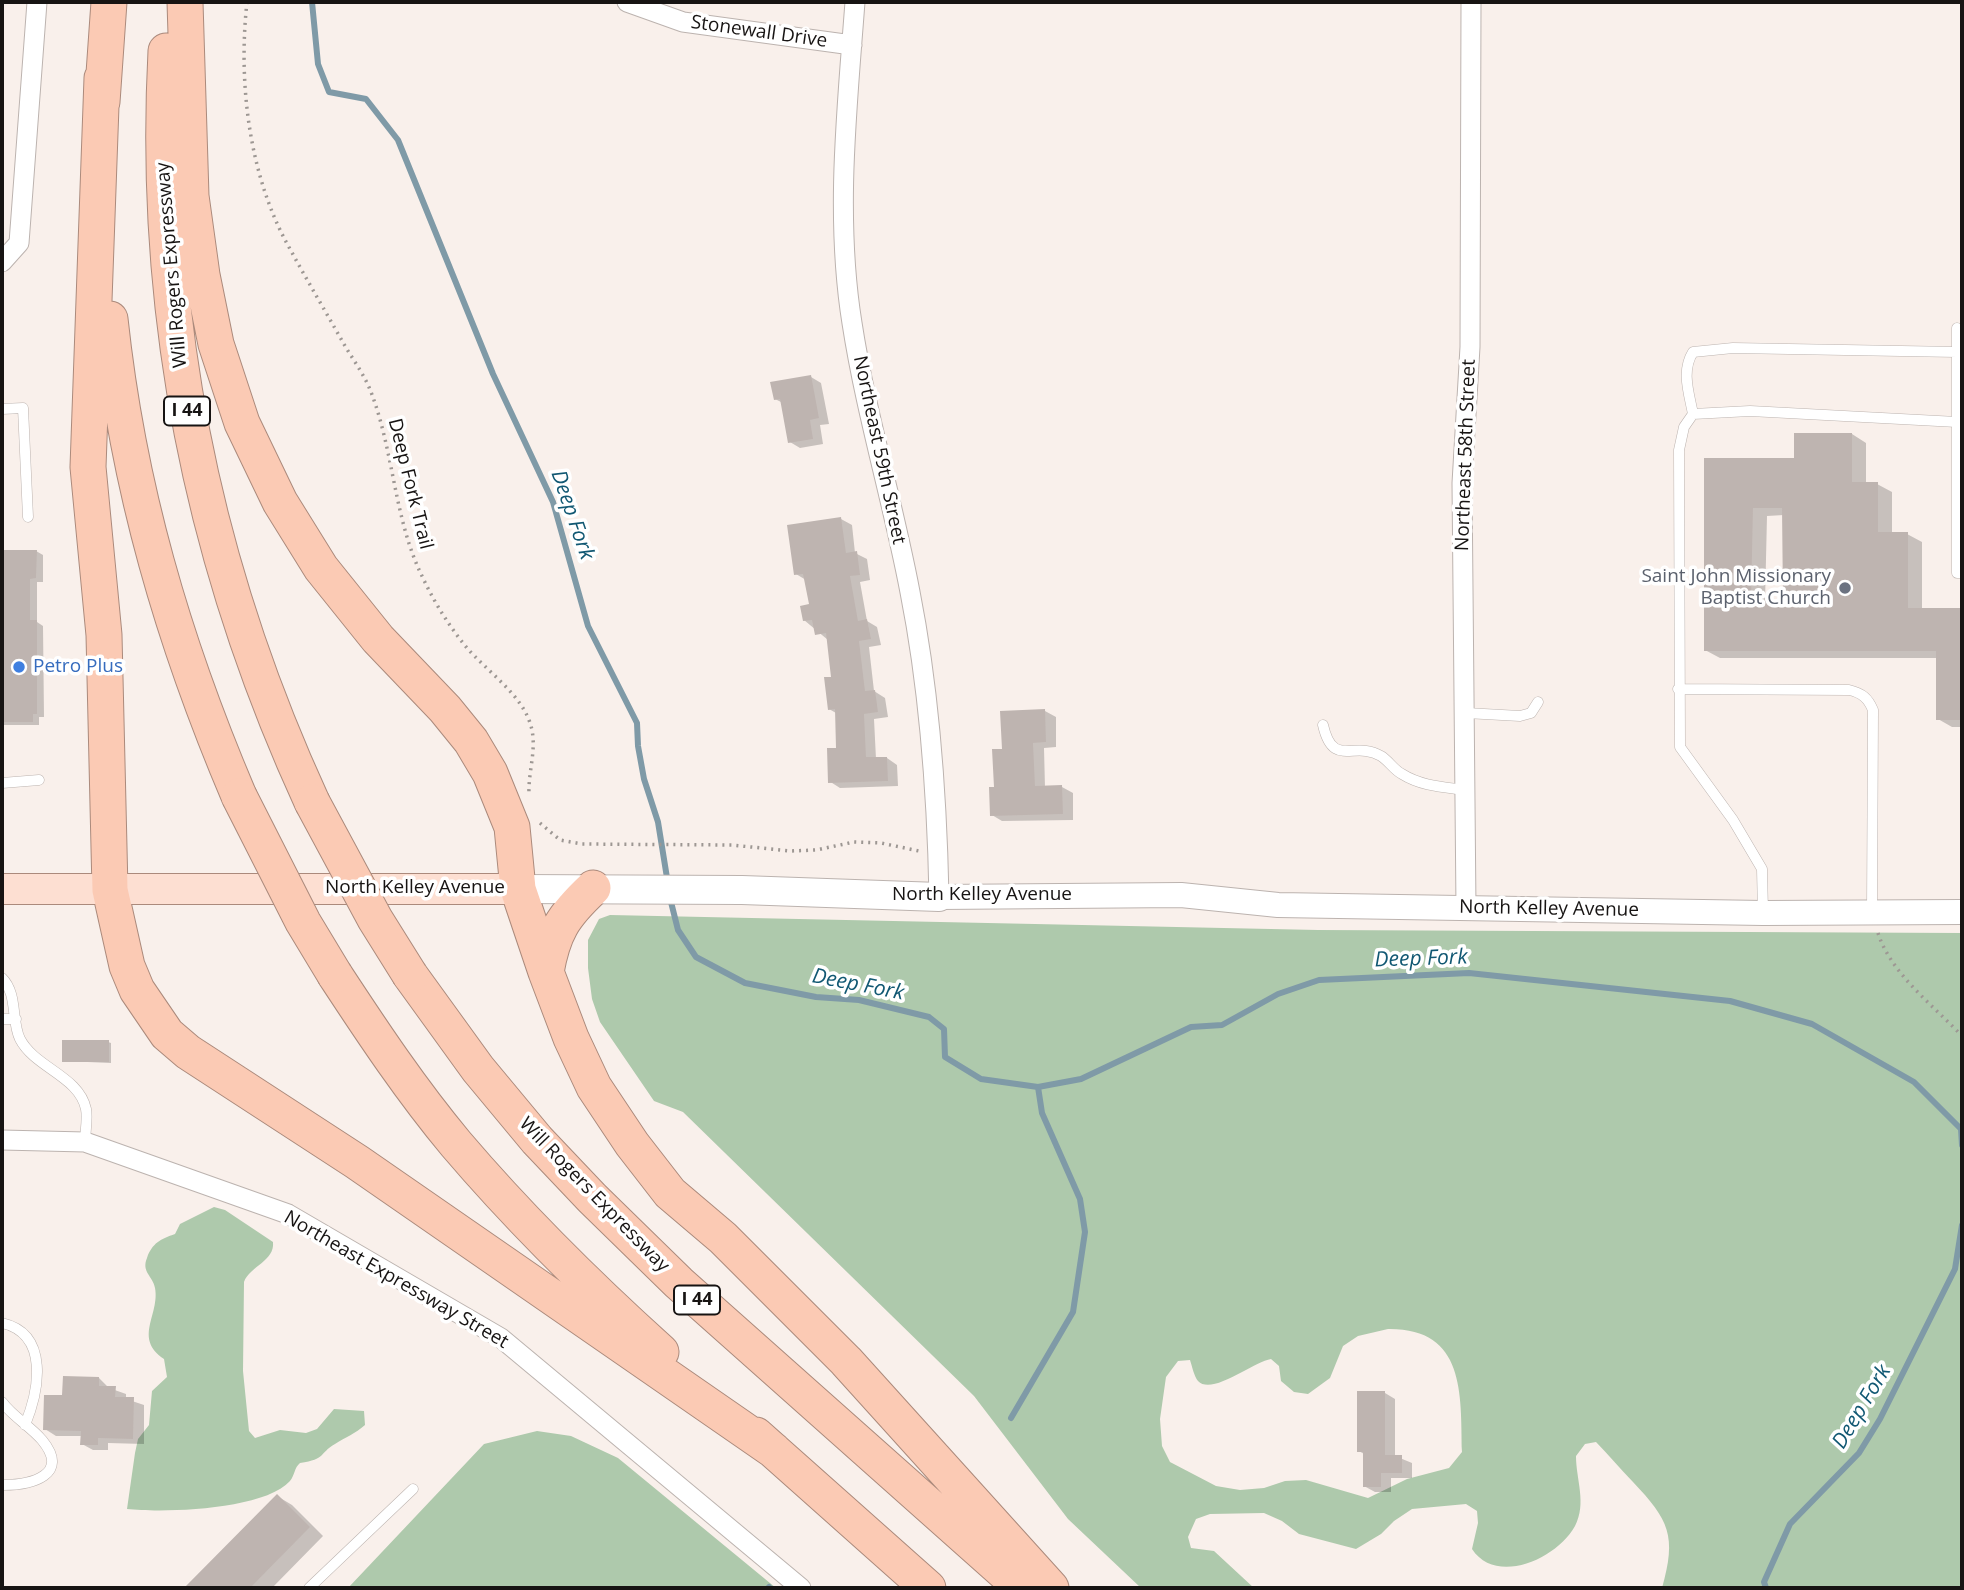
<!DOCTYPE html>
<style>
body{margin:0}
#map{position:relative;width:1964px;height:1590px;overflow:hidden;background:#f9f0eb;font-family:"Open Sans",sans-serif}
canvas{display:block}
.frame{position:absolute;inset:0;border:4px solid #171413;pointer-events:none}
</style>
<div id="map">
<canvas width="1964" height="1590"></canvas>
<div class="frame"></div>
</div>
<script>
const ctx = document.querySelector('canvas').getContext('2d');
ctx.lineJoin = 'round';
function fillPath(path, color) { ctx.fillStyle = color; ctx.fill(path, 'evenodd'); }
function strokePath(path, color, width, dash) { ctx.strokeStyle = color; ctx.lineWidth = width; ctx.lineCap = dash ? 'butt' : 'round'; ctx.setLineDash(dash || []); ctx.stroke(path); }
function label(font, color, halo, rows, align = 'center') {
  ctx.font = font + ' "Open Sans",sans-serif'; ctx.lineWidth = 7; ctx.setLineDash([]); ctx.textBaseline = 'middle'; ctx.strokeStyle = halo; ctx.fillStyle = color; for (const [text, x, y, turn = 0] of rows) {
    ctx.save(); ctx.translate(x, y); ctx.rotate((+turn || 0) * Math.PI / 180); ctx.textAlign = isNaN(turn) ? turn : align; if (halo) ctx.strokeText(text, 0, 0); ctx.fillText(text, 0, 0); ctx.restore();
  }
}
fillPath(new Path2D(`
 M610 915 1318 930 1962 933V1588H1662C1677 1536 1669 1520 1633 1482 1620 1469 1609 1455 1596 1442L1585 1444 1576 1456C1576 1480 1587 1503 1575 1526 1557 1559 1496 1586 1472 1549L1478 1523 1477 1511 1466 1504 1412 1509 1394 1521 1381 1534 1356 1549 1299 1534 1282 1521 1264 1513 1210 1514 1196 1519 1188 1537 1191 1548 1214 1551 1254 1588H1141L1068 1519 974 1396 683 1112 654 1101 600 1022 592 999 588 968V940L599 919ZM1388 1329C1465 1328 1461 1393 1462 1452L1449 1468 1407 1479 1368 1498 1306 1480 1285 1481 1264 1488 1240 1490 1216 1486 1170 1462 1162 1446 1160 1419 1166 1377 1178 1361 1190 1360C1192 1366 1194 1376 1198 1381 1212 1396 1253 1362 1271 1359L1279 1366 1281 1381 1294 1392 1308 1394 1330 1378 1343 1346 1358 1336Z
 M214 1207 225 1210 273 1242C275 1261 250 1266 244 1282L243 1371 249 1431 255 1438 280 1430 306 1433 317 1429 334 1409 364 1411 365 1425C355 1434 346 1437 335 1444 318 1454 327 1459 300 1463 294 1468 295 1475 290 1481 264 1510 164 1513 127 1509L135 1453 138 1439 149 1425 152 1391 167 1377 164 1359C133 1338 160 1315 155 1288 153 1276 141 1272 147 1258 152 1243 161 1239 175 1234L180 1224Z
 M537 1431 571 1436 618 1458 776 1588H348L484 1444Z`), '#aec9ac');
fillPath(new Path2D(`
 M811 377 821 383 829 424 820 425 823 444 800 448 790 442 783 403 775 399Z
 M1852 434 1866 443V484H1877L1892 492V534H1907L1922 542V610H1962V727H1952L1938 719V658H1720L1705 650V460H1796ZM1784 515V602H1765L1767 516Z
 M841 519 852 525 855 553 867 559 870 580 860 582 867 621 877 627 881 645 869 647 874 691 885 698 888 717 874 719 876 759 887 758 897 765 898 786 840 788 829 781 838 749 836 713 829 709 832 678 828 640 804 620 811 605 806 580 796 574Z
 M2 551H36L43 555V582H37V622L43 626 44 717H39V725H2Z
 M1045 711 1056 717V747L1044 748 1045 788 1062 787 1073 793V820L1002 821 992 815 1003 750Z
 M108 1042 111 1043V1063L64 1061Z
 M99 1378 109 1388 126 1394V1399L144 1405V1444L108 1443V1450H93L82 1444V1436H56L45 1429 64 1397Z
 M1385 1393 1395 1399V1456L1412 1463V1478H1391V1492H1375L1364 1486V1454L1359 1451Z
 M277 1496 292 1505 323 1536 272 1588H187Z`), '#0003');
strokePath(new Path2D(`
 M312 2 318 64 329 92 366 99 398 140 493 374 553 502 588 626 637 723 638 746 644 779 658 822 668 884
 M670 898 678 930 696 957 745 983 816 997 859 1000 929 1017 944 1029 945 1057 981 1079 1038 1087 1081 1079 1191 1027 1222 1025 1278 994 1319 980 1469 973 1730 1001 1812 1024 1914 1082 1961 1129 1962 1145
 M1011 1418 1073 1312 1085 1232 1080 1199 1042 1113 1038 1087
 M768 1588 769 1587
 M1766 1588 1764 1582 1790 1524 1859 1453 1880 1419 1955 1269 1962 1225`), '#7f9aa7', 6);
fillPath(new Path2D(`
 M811 375 819 418 810 420 813 439 788 443 780 399 774 400 770 382Z
 M1794 433H1852V482H1878V532H1908V608H1962V720H1936V651H1704V458H1794ZM1753 508H1782L1783 600 1751 601Z
 M841 517 846 553 857 551 860 575 850 576 858 621 867 619 871 639 859 641 865 691 875 690 878 712 864 714 866 757H887L888 781 828 783 827 748H836L835 709 828 710 824 677H831L826 633 815 635 812 620 803 621 800 606 809 604 803 574 794 575 787 525Z
 M2 550H37L36 578 30 579V620H37V714H33V722H2Z
 M1045 709 1046 742 1033 743 1035 786 1062 785 1063 814 990 816 989 787H994L992 749H1002L1000 711Z
 M62 1040H109V1062H62Z
 M63 1376 99 1377V1386H116L115 1397H134L133 1439 98 1438V1445H80L81 1431 43 1430 44 1395H62Z
 M1357 1391H1385V1455H1402V1473H1381V1487H1363V1452H1357Z
 M277 1494 310 1527 250 1588H184Z`), '#beb4b0');
const service = new Path2D(`
 M1957 328V573H1962
 M2 409 23 408 28 517
 M1693 414 1750 411 1957 422
 M1678 689 1849 690C1862 693 1868 698 1873 710L1872 913
 M1466 713 1520 716 1531 713 1538 702
 M1323 725C1333 769 1354 740 1381 756 1389 761 1394 770 1402 774 1421 786 1443 787 1465 790
 M2 783 39 780
 M1763 912 1762 869 1733 820 1680 747 1679 450 1684 427 1693 414C1689 393 1681 371 1693 352L1733 348 1957 352
 M2 978C18 994 11 1021 20 1039 35 1068 79 1076 86 1109 88 1119 85 1132 85 1142
 M2 1019H16
 M2 1323C50 1334 39 1391 25 1425
 M2 1402C13 1417 29 1425 42 1440 71 1475 31 1485 3 1485
 M309 1588 413 1489`);
const minor = new Path2D(`
 M627 2 683 22 852 45
 M855 2C847 109 835 217 852 323 866 414 893 502 910 592 930 693 937 794 939 897
 M2 262 19 243 37 2
 M1466 908 1462 483 1470 347 1471 2
 M2 1140 85 1142 288 1214 501 1338 801 1588`);
const tertiary = new Path2D(`
 M939 897 1181 895 1278 905 1763 913 1962 912`);
const secondary = new Path2D(`
 M518 889 742 890 939 897`);
const primary = new Path2D(`
 M2 889H518`);
const motorway = new Path2D(`
 M185 2 191 196 202 275 216 344 242 423 280 502 321 568 378 639 445 709 471 741 490 773 512 827 518 889 546 972 571 1038 594 1087 632 1144 670 1193 723 1238 846 1361 1051 1588
 M166 51C152 314 202 563 312 802
 M102 78 88 467 104 635 110 890 127 966 137 990 167 1034 188 1052 357 1162 773 1450
 M102 102 109 2
 M110 319C128 487 173 641 239 796
 M546 972C553 932 563 916 593 888
 M335 975C373 1033 411 1090 456 1144 519 1218 589 1287 661 1352
 M410 975 478 1069 537 1140 592 1198 679 1283 1022 1588
 M756 1435 928 1588`);
strokePath(service, '#bcb3af', 11);
strokePath(minor, '#bcb3af', 21);
strokePath(tertiary, '#bcb3af', 26);
strokePath(secondary, '#bcb3af', 30);
strokePath(primary, '#ab8a7c', 32);
strokePath(motorway, '#ab8a7c', 37);
strokePath(new Path2D(`
 M247 2C238 83 249 177 290 249 308 282 327 314 345 346 354 361 365 376 371 392 394 452 394 519 422 576 434 602 449 626 467 648 487 671 518 692 529 720 539 745 528 769 529 794
 M540 823 560 840 582 844 732 845 790 851 816 850 854 842 881 843 919 851
 M1878 933C1891 974 1934 1006 1962 1036`), '#9d9793', 3.5, [2, 5]);
strokePath(service, '#fff', 10);
strokePath(minor, '#fff', 19);
strokePath(tertiary, '#fff', 24);
strokePath(secondary, '#fff', 28);
strokePath(primary, '#fddfd2', 30);
strokePath(motorway, '#fbcab4', 35);
const motorwayBridge = new Path2D(`
 M239 796 303 922 335 975
 M312 802 375 919 410 975`);
strokePath(motorwayBridge, '#ab8a7c', 37, []);
strokePath(motorwayBridge, '#fbcab4', 35);
for (const [x, y, r, color] of [
 [1845,588,7,"#6b7280"],
 [19,667,7,"#3f7fe0"]
]) { const dot = new Path2D(); dot.arc(x, y, r, 0, 2 * Math.PI); ctx.fillStyle = color; ctx.fill(dot); strokePath(dot, '#fff', 2.5); }
for (const [x, y, w] of [
 [187,411,46],
 [697,1300,46]
]) { const box = new Path2D(); box.roundRect(x - w / 2, y - 14.5, w, 29, 5); ctx.fillStyle = '#fff'; ctx.fill(box); strokePath(box, '#171413', 2); }
label('bold 18px', '#171413', null, [
 ["I 44",187,411],
 ["I 44",697,1300]
]);
label('19px', '#171413', '#fff', [
 ["Stonewall Drive",759,32,8],
 ["Will Rogers Expressway",172,265,-95],
 ["Northeast 59th Street",879,450,78],
 ["Northeast 58th Street",1466,455,-88],
 ["Deep Fork Trail",410,484,76],
 ["North Kelley Avenue",415,888],
 ["North Kelley Avenue",982,895],
 ["North Kelley Avenue",1549,909,1],
 ["Will Rogers Expressway",594,1195,46],
 ["Northeast Expressway Street",396,1280,30]
]);
label('19px', '#5b616d', '#fff', [
 ["Saint John Missionary",1831,577],
 ["Baptist Church",1831,599]
], 'right');
label('19px', '#366cbe', '#fff', [
 ["Petro Plus",33,667]
], 'left');
label('italic 21px', '#115873', '#fff', [
 ["Deep Fork",572,515,71],
 ["Deep Fork",1421,959,-2],
 ["Deep Fork",858,985,11],
 ["Deep Fork",1862,1407,-59]
]);
</script>
